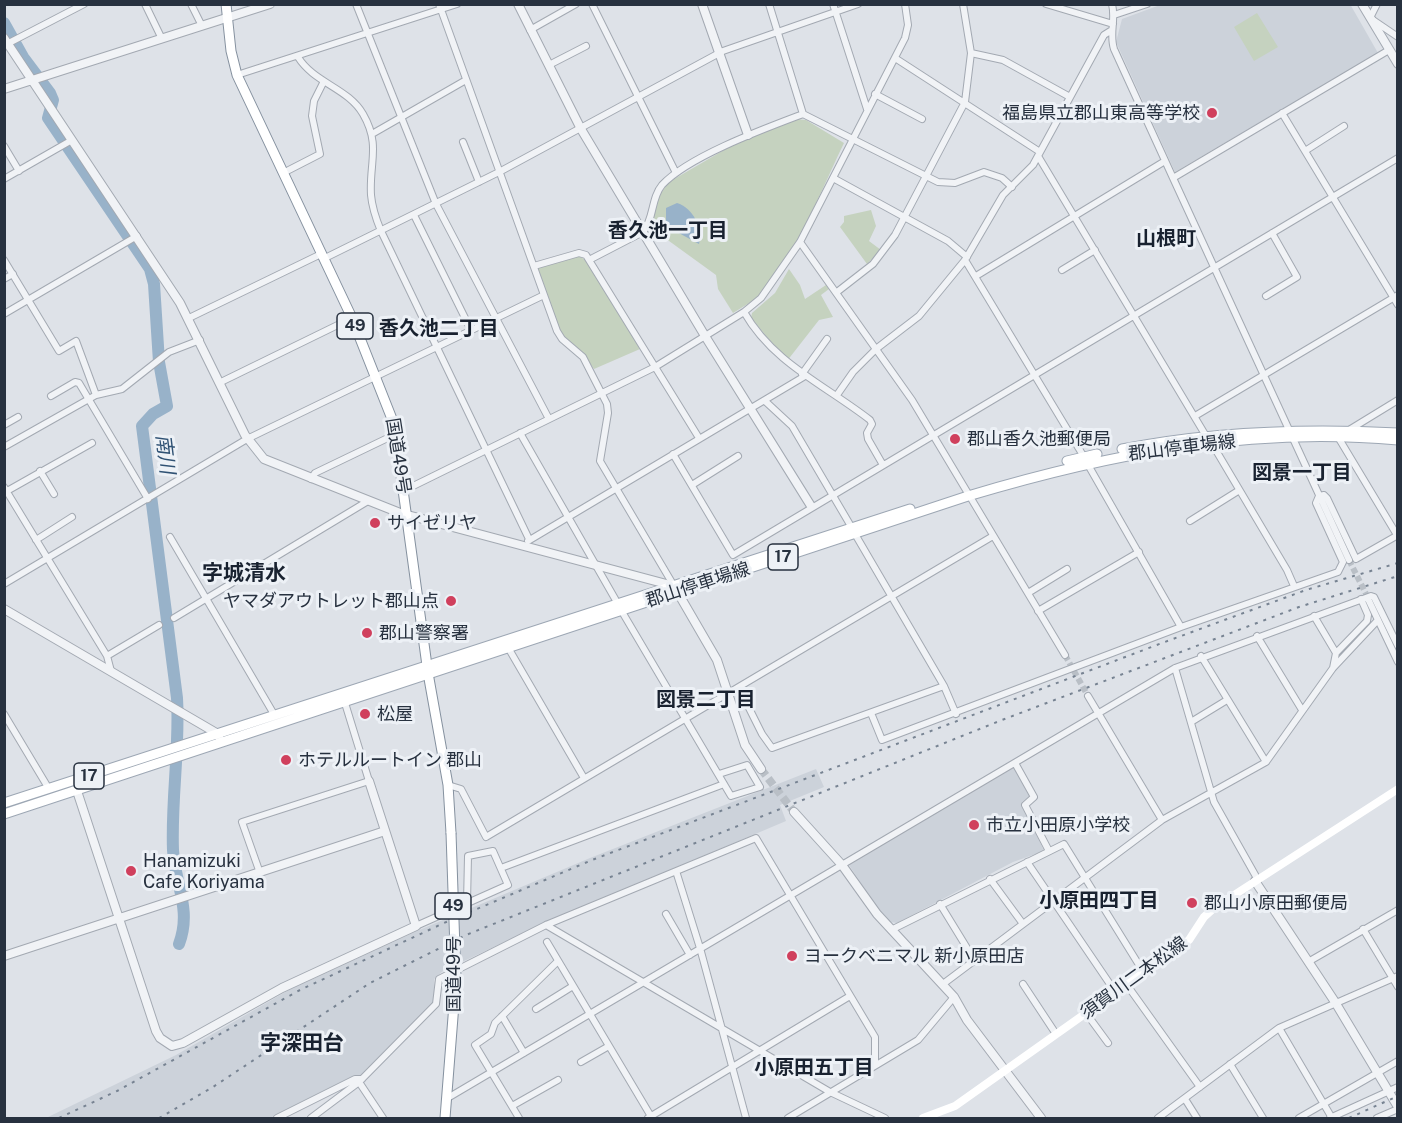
<!DOCTYPE html>
<meta charset="utf-8">
<style>
body{margin:0}
#map{position:relative;width:1402px;height:1123px;overflow:hidden;background:#dee2e8;font-family:"Public Sans",sans-serif}
canvas{display:block}
.frame{position:absolute;inset:0;border:6px solid #27313f;pointer-events:none}
</style>
<div id="map">
<canvas width="1402" height="1123"></canvas>
<div class="frame"></div>
</div>
<script>
const ctx = document.querySelector('canvas').getContext('2d');
ctx.lineJoin = 'round';
function fillPath(path, color) { ctx.fillStyle = color; ctx.fill(path, 'evenodd'); }
function strokePath(path, color, width, dash) { ctx.strokeStyle = color; ctx.lineWidth = width; ctx.lineCap = dash ? 'butt' : 'round'; ctx.setLineDash(dash || []); ctx.stroke(path); }
function label(font, color, halo, rows, align = 'center') {
  ctx.font = font + ' "Public Sans","Noto Sans JP",sans-serif'; ctx.lineWidth = 6; ctx.setLineDash([]); ctx.textBaseline = 'middle'; ctx.strokeStyle = halo; ctx.fillStyle = color; for (const [text, x, y, turn = 0] of rows) {
    ctx.save(); ctx.translate(x, y); ctx.rotate((+turn || 0) * Math.PI / 180); ctx.textAlign = isNaN(turn) ? turn : align; if (halo) ctx.strokeText(text, 0, 0); ctx.fillText(text, 0, 0); ctx.restore();
  }
}
fillPath(new Path2D(`
 M1350 4 1378 53 1175 172 1116 42 1122 19 1160 5Z
 M1012 766 1016 768 1031 795 1022 802 1044 851 1013 862 897 923 890 922 875 905 849 865Z
 M816 769 824 787 780 805 786 821 536 927 443 971 434 979 435 1003 363 1074 270 1118H46L176 1055 289 990 417 931 590 858Z`), '#ccd2da');
fillPath(new Path2D(`
 M1257 13 1278 47 1254 61 1234 27Z
 M795 119 806 120 844 143C825 182 791 267 760 295 752 302 742 307 733 313L718 289 716 275 658 233 652 224 660 194 669 182 743 139Z
 M871 210 876 226 869 241 881 250 867 264 840 227 844 222V216Z
 M579 256 587 261 640 349 594 369C585 353 569 346 560 331L538 268Z
 M789 269 800 285 805 299 826 285 829 289 821 295 833 317 819 320 787 361 751 318 752 313 775 293Z`), '#c5d2bf');
fillPath(new Path2D(`
 M677 203C693 208 703 228 699 244L666 226V208Z`), '#98b2c9');
strokePath(new Path2D(`
 M4 23 23 57 50 93 53 100 48 118 150 269 154 284 159 362 167 406 153 414 142 426 177 698C180 748 171 799 173 850 175 885 192 909 179 944`), '#98b2c9', 12);
strokePath(new Path2D(`
 M1349 560 1369 600
 M1065 655 1088 696`), '#b9bfc6', 6, [6, 3]);
strokePath(new Path2D(`
 M761 769 794 812`), '#b9bfc6', 8, [8, 4]);
const minor = new Path2D(`
 M145 4 162 39
 M191 4 202 26
 M356 4 436 204 549 419
 M439 4 557 331 562 339 583 357 607 404 608 413 600 461 674 586
 M592 4 676 173
 M769 4 803 114 938 182 955 183 984 172 1002 178 1012 187
 M833 4 867 109
 M1046 4 1113 24
 M1112 4C1116 20 1109 34 1114 49L1173 178
 M1377 4 1370 18 1398 37
 M1114 15 1147 4
 M530 30 576 4
 M5 45 84 4
 M971 53 1003 60 1070 97
 M298 57C314 83 348 88 363 114 381 145 369 163 371 195 372 207 376 219 381 231L529 539
 M895 58 1040 152
 M549 65 586 46
 M237 75 457 4
 M875 94 922 119
 M1282 113 1398 305
 M372 134 466 80
 M463 142 479 182
 M4 146 19 171
 M1305 151 1344 126
 M1038 156 1206 436
 M283 173 320 154 312 116 314 101 323 83
 M833 178 948 241 967 257
 M4 179 72 140
 M414 215 471 330
 M800 242 912 400 1065 655
 M323 259 501 171 723 51 858 4
 M4 260 59 351 76 341 96 395
 M965 260 1084 457
 M534 266 579 253 586 255 589 260
 M1062 270 1095 250
 M976 276 1165 161
 M4 279 13 274
 M837 292 873 264 895 235 965 102 971 53 963 4
 M1266 296 1297 277 1272 233
 M744 312C773 363 825 385 870 420L872 424 867 433 868 439 883 465
 M4 314 137 236
 M189 318 321 254
 M802 374 827 339
 M221 382 352 318
 M837 395 853 372 876 349 919 316 965 260 1003 195 1033 165 1104 35 1112 30
 M51 396 75 382 79 383 148 499
 M765 401 792 426 852 528
 M1195 416 1398 295
 M4 425 18 417
 M1349 430 1398 400
 M520 433 618 604
 M1338 437 1397 535
 M699 438 589 260 643 232C654 219 651 198 662 185 689 156 766 128 803 114
 M1211 442 1287 570 1294 586
 M4 447 96 395 122 389 169 352 200 340
 M673 454 733 555 1398 158
 M1087 463 1181 627
 M40 471 54 494
 M311 479 315 473 396 434
 M692 485 738 456
 M4 487 107 656 111 671
 M7 491 92 443
 M403 491 655 367 744 312 761 298 800 242 905 38 908 25 905 4
 M1190 521 1238 491
 M855 534 944 686 956 714
 M170 537 275 716
 M36 540 72 517
 M528 541 805 376
 M1349 560 1173 178 1389 50
 M4 584 247 439 544 295
 M1028 593 1067 569
 M1369 601 1398 662
 M621 610 731 796 760 787 747 765 719 774
 M1038 611 1139 552
 M1314 616 1336 653
 M174 618 368 501
 M1257 636 1302 710
 M506 644 584 778
 M107 656 159 625
 M1201 656 1266 762
 M1175 668 1214 802 1258 880
 M1333 668 1336 653 1367 621 1368 615 1361 599
 M739 688 762 734 772 748 944 686
 M1088 696 1162 820
 M871 713 882 740 1181 627 1338 572 1343 562 1316 503 1319 496 1324 495 1327 498 1356 559 1398 535
 M4 714 49 789
 M1191 722 1227 700
 M1015 763 1034 797 1025 805 1049 851
 M448 785 461 789 486 837 993 536
 M1027 862 1116 993
 M501 868 724 784
 M676 871 700 948 746 1118
 M260 873 242 822 369 781 345 703
 M990 879 1023 924
 M940 904 975 961
 M666 914 690 955
 M546 925 830 1092 885 1118
 M416 926 508 885 493 851 468 856 467 903
 M1363 929 1398 987
 M891 930 1064 844 1144 973
 M547 942 652 1118
 M1308 962 1398 910
 M943 984 1162 820 1266 762 1333 668 1378 620
 M1023 984 1056 1034
 M1127 985 1200 1087
 M536 1009 573 986
 M1086 1013 1108 1043
 M502 1016 524 1053
 M1279 1028 1332 1118
 M581 1062 609 1046
 M1230 1064 1263 1118
 M359 1082 383 1118
 M446 1099 1175 668 1371 596 1374 597 1398 646
 M1185 1099 1197 1118
 M512 1106 558 1080
 M277 1118 355 1079H362
 M311 1118 359 1082 436 1004 439 979 546 925 756 838 875 1037V1065
 M519 1118 475 1045 491 1034 495 1023 558 961
 M648 1118 850 996
 M788 1118 918 1040 954 997
 M1158 1118 1279 1028 1398 976
 M1299 1118 1398 1061
 M1330 1118 1398 1087
 M1377 1118 1398 1109`);
const tertiary = new Path2D(`
 M518 4 581 129 705 336 811 506
 M702 4 748 135
 M1362 4 1398 64
 M4 38 180 303 245 435 264 459 400 513 674 586 717 660 745 745 761 769
 M4 89 270 4
 M4 609 218 734 219 737
 M77 791 156 1031 160 1038 172 1046 183 1043 282 988 416 926 369 781
 M794 812 842 865 877 914 954 997 967 1020 1041 1118
 M1255 881 1335 1002 1398 1107
 M4 956 385 831`);
const primary = new Path2D(`
 M1122 449C1214 431 1305 428 1398 433
 M1067 461 1097 454
 M4 803 910 509
 M4 814 968 496C1108 454 1251 426 1398 440`);
const trunk = new Path2D(`
 M226 4 231 51 237 75 352 318 394 424 428 673 448 785 451 833
 M445 1118 456 979`);
strokePath(minor, '#a3a9b2', 8);
strokePath(tertiary, '#a3a9b2', 10);
strokePath(primary, '#9da7b4', 11);
strokePath(trunk, '#85919f', 11);
strokePath(minor, '#f1f3f6', 6);
strokePath(tertiary, '#f1f3f6', 8);
strokePath(new Path2D(`
 M923 1118 955 1106 1189 940 1204 917 1214 908 1398 789`), '#fff', 8);
strokePath(primary, '#fff', 9);
strokePath(trunk, '#fff', 9);
strokePath(new Path2D(`
 M59 1118 117 1091 300 990 444 923 592 860 1162 643 1306 590 1398 563
 M159 1118 213 1087 370 983 466 935 1002 720 1299 607 1398 576
 M1349 1118 1398 1096`), '#778392', 2, [3, 6]);
const trunkBridge = new Path2D(`
 M451 833 456 979`);
strokePath(trunkBridge, '#85919f', 11, []);
strokePath(trunkBridge, '#fff', 9);
for (const [x, y, r, color] of [
 [1212,113,6,"#d0405d"],
 [955,439,6,"#d0405d"],
 [375,523,6,"#d0405d"],
 [451,601,6,"#d0405d"],
 [367,633,6,"#d0405d"],
 [365,714,6,"#d0405d"],
 [286,760,6,"#d0405d"],
 [974,825,6,"#d0405d"],
 [131,871,6,"#d0405d"],
 [1192,903,6,"#d0405d"],
 [792,956,6,"#d0405d"]
]) { const dot = new Path2D(); dot.arc(x, y, r, 0, 2 * Math.PI); ctx.fillStyle = color; ctx.fill(dot); strokePath(dot, '#edf1f6', 2); }
for (const [x, y, w] of [
 [355,326,36],
 [783,557,30],
 [89,776,30],
 [453,906,36]
]) { const box = new Path2D(); box.roundRect(x - w / 2, y - 13, w, 26, 4.5); ctx.fillStyle = '#edf1f6'; ctx.fill(box); strokePath(box, '#27313f', 1.5); }
label('bold 16px', '#27313f', null, [
 ["49",355,326],
 ["17",783,557],
 ["17",89,776],
 ["49",453,906]
]);
label('18px', '#27313f', '#edf1f6', [
 ["福島県立郡山東高等学校",1200,113,"right"],
 ["郡山香久池郵便局",967,439],
 ["サイゼリヤ",387,523],
 ["ヤマダアウトレット郡山点",439,601,"right"],
 ["郡山警察署",379,633],
 ["松屋",377,714],
 ["ホテルルートイン 郡山",298,760],
 ["市立小田原小学校",986,825],
 ["Hanamizuki",143,861],
 ["Cafe Koriyama",143,882],
 ["郡山小原田郵便局",1204,903],
 ["ヨークベニマル 新小原田店",804,956]
], 'left');
label('18px', '#27313f', '#edf1f6', [
 ["郡山停車場線",1182,448,-7],
 ["国道49号",398,456,81],
 ["郡山停車場線",698,585,-18],
 ["国道49号",454,974,-90],
 ["須賀川二本松線",1134,978,-36]
]);
label('bold 20px', '#192230', '#edf1f6', [
 ["香久池一丁目",668,231],
 ["山根町",1166,239],
 ["香久池二丁目",439,329],
 ["図景一丁目",1302,473],
 ["図景二丁目",706,700],
 ["小原田四丁目",1099,901],
 ["小原田五丁目",814,1068]
]);
label('italic 20px', '#305274', '#edf1f6', [
 ["南川",165,454,83]
]);
label('bold 21px', '#192230', '#edf1f6', [
 ["字城清水",244,574],
 ["字深田台",302,1044]
]);
</script>
